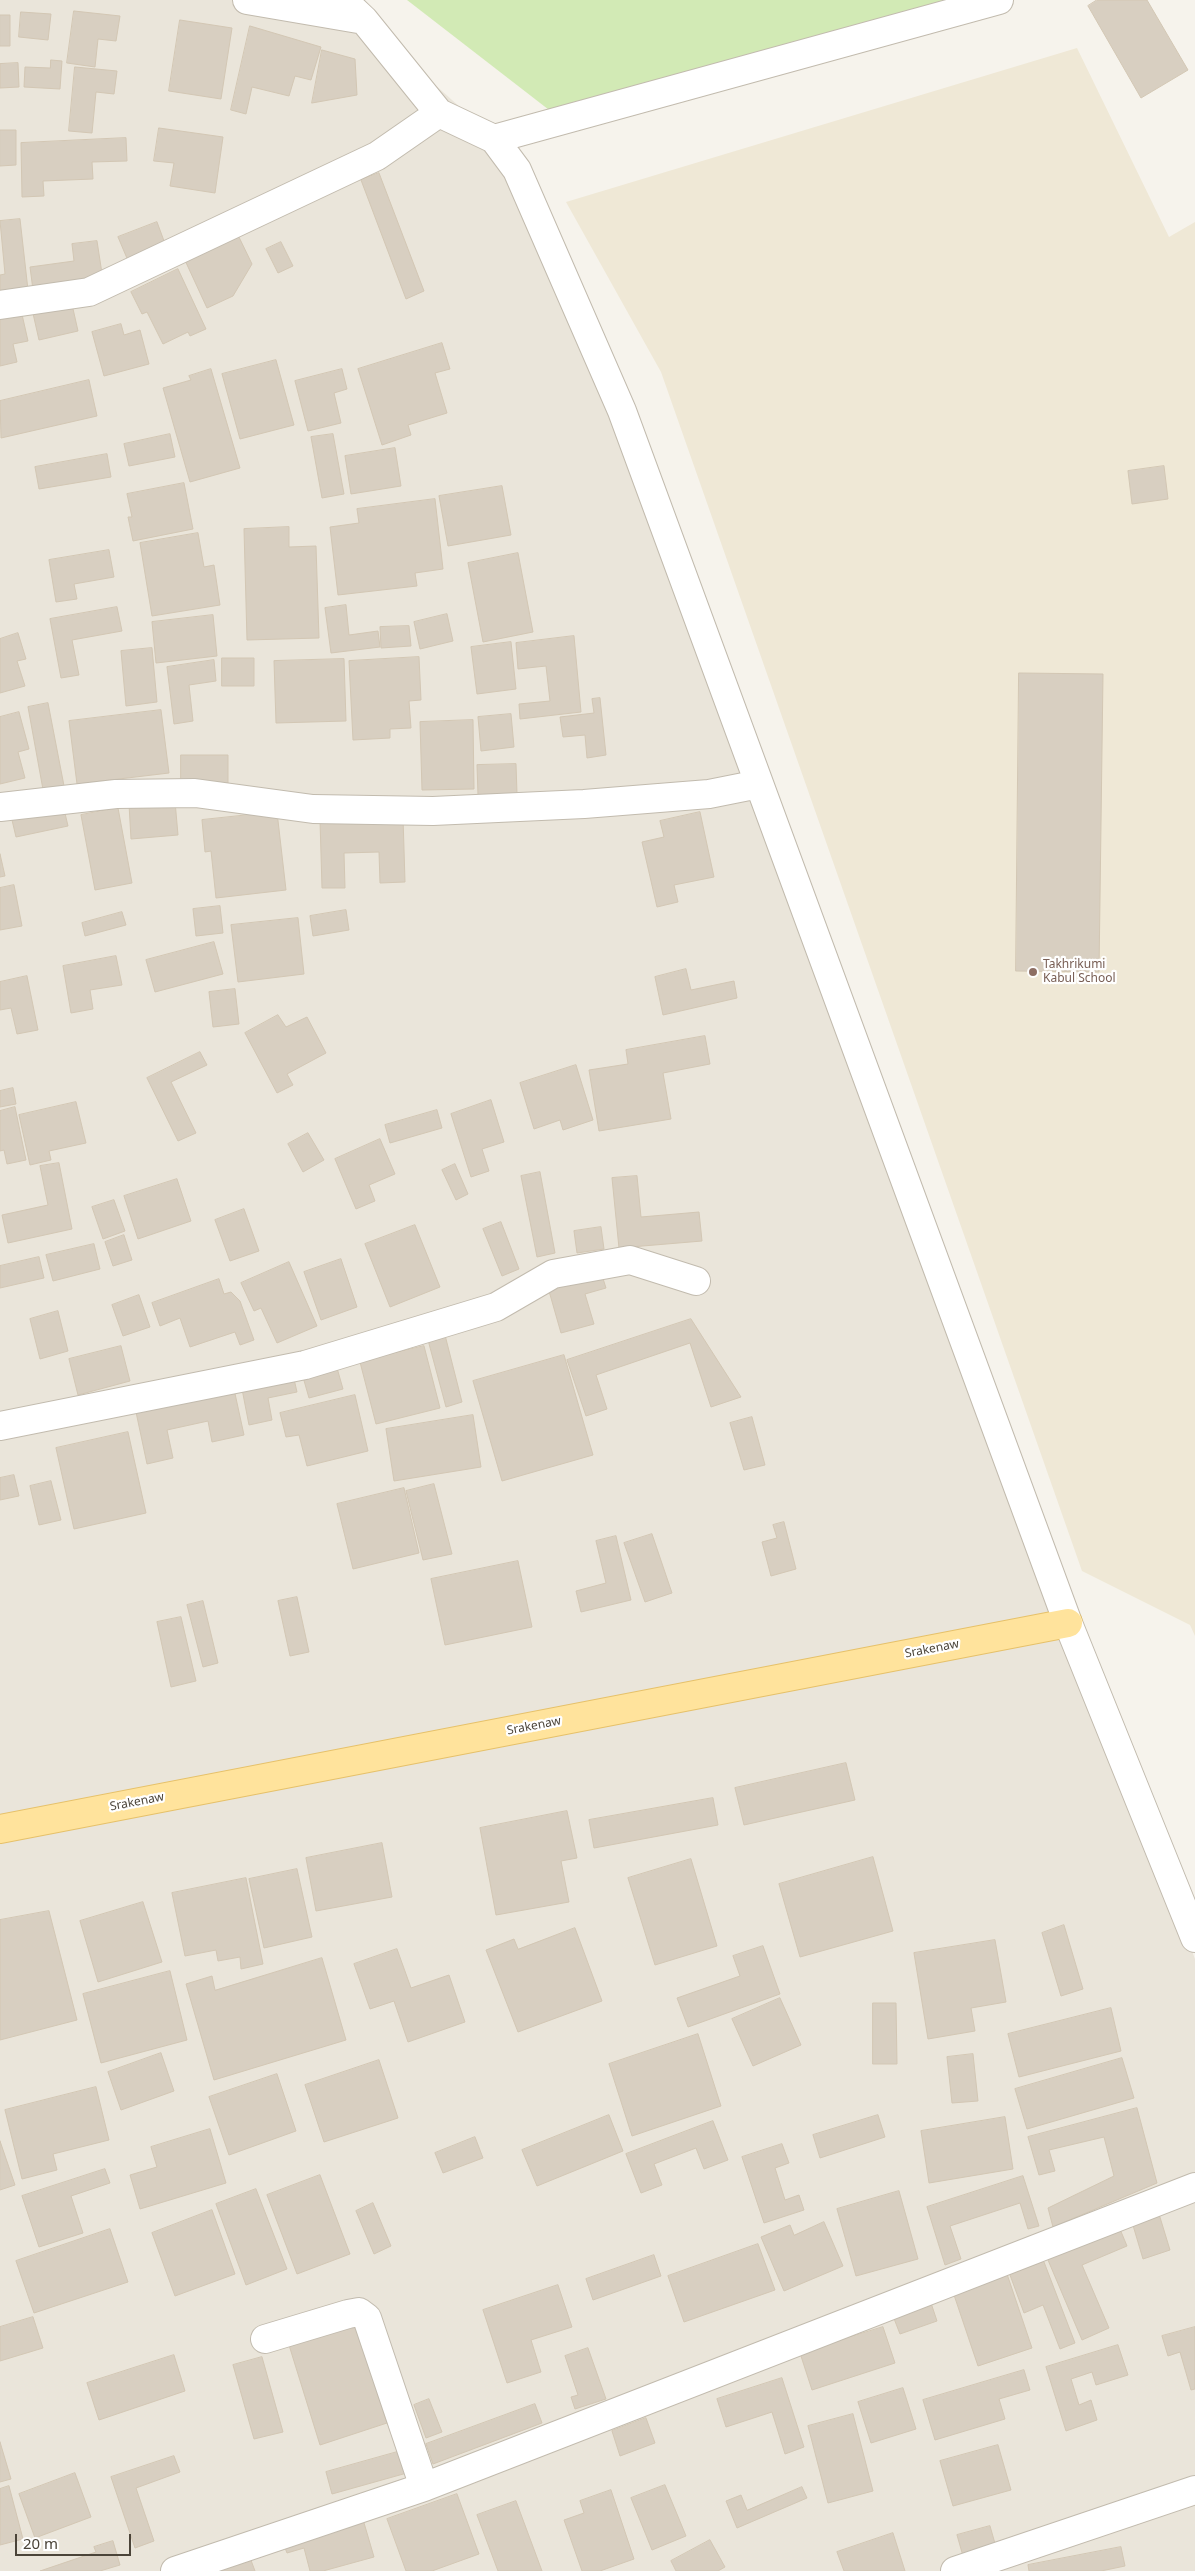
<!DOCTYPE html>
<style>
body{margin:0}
#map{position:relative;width:1195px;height:2571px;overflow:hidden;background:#f6f3ec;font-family:"Noto Sans",sans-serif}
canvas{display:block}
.scale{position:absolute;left:15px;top:2534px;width:116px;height:22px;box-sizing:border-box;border:2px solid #4b4439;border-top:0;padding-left:6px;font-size:15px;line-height:18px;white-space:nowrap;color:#4b4439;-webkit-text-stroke:4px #fff;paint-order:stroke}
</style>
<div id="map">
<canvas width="1195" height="2571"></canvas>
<div class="scale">20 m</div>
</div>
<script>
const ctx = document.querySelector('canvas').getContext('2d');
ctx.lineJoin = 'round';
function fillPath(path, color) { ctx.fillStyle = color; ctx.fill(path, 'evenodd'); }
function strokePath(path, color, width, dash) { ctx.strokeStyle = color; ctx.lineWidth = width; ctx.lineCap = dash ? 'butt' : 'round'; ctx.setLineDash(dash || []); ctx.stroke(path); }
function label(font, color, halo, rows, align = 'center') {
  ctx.font = font + ' "Noto Sans",sans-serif'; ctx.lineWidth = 4.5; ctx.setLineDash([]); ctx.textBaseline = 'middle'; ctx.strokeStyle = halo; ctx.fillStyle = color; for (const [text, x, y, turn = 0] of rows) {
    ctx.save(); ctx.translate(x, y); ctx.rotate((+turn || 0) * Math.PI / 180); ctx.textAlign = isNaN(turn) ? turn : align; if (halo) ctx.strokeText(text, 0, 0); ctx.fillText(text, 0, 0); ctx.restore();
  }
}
fillPath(new Path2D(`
 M0 0H340L517 158 1195 1959V2571H0Z`), '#eae5da');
fillPath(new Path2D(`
 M1077 48 1169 237 1195 222V1636L1190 1625 1082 1571 661 372 566 202Z`), '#efe8d6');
fillPath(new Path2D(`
 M407 0H969L553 113Z`), '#d2eab5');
const building = new Path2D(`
 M1097 0H1147L1188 70 1141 98 1088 6Z
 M74 11 120 16 116 41 98 39 95 67 67 63Z
 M21 12 51 14 48 40 19 37Z
 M0 15H10V46H0Z
 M180 20 232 28 221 99 169 91Z
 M250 26 321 47 311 80 295 76 289 96 252 87 246 114 231 110Z
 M322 50 355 59 357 95 312 103Z
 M51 60 62 61 60 89 24 87 25 67 50 68Z
 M18 63 19 87 0 88V64Z
 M75 67 117 71 114 94 96 92 92 133 69 131Z
 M159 128 223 137 215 193 170 186 174 163 154 161Z
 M0 130H16V165L0 166Z
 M126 138 127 161 92 162 93 179 43 181 44 196 22 197 21 143Z
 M379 173 424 291 406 299 361 180Z
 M20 219 28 290 0 293V275L5 274 0 221Z
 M157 222 167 249 129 263 118 237Z
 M236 231 252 264 233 296 207 308 183 256Z
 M97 241 103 280 33 290 30 267 74 261 72 244Z
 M281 242 293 266 278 273 266 249Z
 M178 269 206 329 190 336 188 332 163 344 147 312 142 314 131 292Z
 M71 300 78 331 39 340 32 309Z
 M21 310 28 341 13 344 17 362 0 366V315Z
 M121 324 124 335 140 330 149 364 104 376 92 332Z
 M442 343 450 369 435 373 447 413 408 425 411 435 382 445 358 369Z
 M276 360 294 425 240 439 222 374Z
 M211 369 240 468 190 482 163 388 191 380 189 376Z
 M342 369 347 389 334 393 341 423 308 431 295 381Z
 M89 380 97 416 1 438 0 401Z
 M170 434 175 457 129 466 124 444Z
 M333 434 344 494 322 498 311 437Z
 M395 448 401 486 351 494 345 456Z
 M107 454 111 477 39 489 35 467Z
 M1164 466 1168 499 1132 504 1128 471Z
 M184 483 193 529 133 541 128 517H132L127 494Z
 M502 486 511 535 448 546 439 496Z
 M435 499 443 569 415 573 417 586 338 595 330 527 359 523 357 509Z
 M289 527V547L316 546 319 638 247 640 244 529Z
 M198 533 204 567 214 565 220 605 152 616 140 543Z
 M109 550 114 577 74 584 77 599 56 602 49 560Z
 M518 553 533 632 483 642 468 563Z
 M346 605 349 635 378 631 380 647 331 653 325 608Z
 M117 607 122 631 72 640 79 675 61 678 50 619Z
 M447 614 453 641 420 649 414 622Z
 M213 615 217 656 156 663 152 622Z
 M409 626 411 646 381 648 380 627Z
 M18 633 26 659 17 661 25 686 0 693V639Z
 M574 636 581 712 520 719 519 704 550 701 546 666 518 669 516 643Z
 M511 642 516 689 477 694 471 647Z
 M152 648 157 702 126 706 121 651Z
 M419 657 421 700 409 701 411 728 390 729V738L353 740 349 661Z
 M222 658H254V686H222Z
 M344 659 346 721 276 723 274 661Z
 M214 660 216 681 189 685 193 721 174 724 167 667Z
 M1019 673 1103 674 1099 972 1016 971Z
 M600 698 606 755 587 758 585 735 563 737 560 717 594 713 592 699Z
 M48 703 65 791 44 795 28 707Z
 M161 710 169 773 77 784 69 721Z
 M19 712 29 749 18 752 25 778 0 784V717Z
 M511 714 514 747 481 751 478 717Z
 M473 720 474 789 422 790 420 722Z
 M181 755H228V783H181Z
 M516 764 517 794 478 795 477 765Z
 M175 801 178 835 131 839 129 804Z
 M118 808 132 883 95 890 81 815Z
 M64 809 68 826 16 837 12 820Z
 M277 812 286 890 216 898 211 851 205 852 202 820Z
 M700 812 714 877 674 885 678 902 657 907 642 842 664 837 660 821Z
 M403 817 405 882 380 883 379 852 344 853 345 888H322L320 820Z
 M0 854 5 876 0 877Z
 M14 885 22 926 0 930V888Z
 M220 906 223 933 196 936 193 909Z
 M346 910 349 930 313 936 310 916Z
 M122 912 126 925 85 936 82 923Z
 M298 918 304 974 238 982 231 925Z
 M214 942 223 974 155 992 146 960Z
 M116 956 122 985 90 990 93 1009 71 1013 63 966Z
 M686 969 691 990 734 981 737 998 663 1015 655 977Z
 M27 976 38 1030 17 1034 11 1008 0 1010V982Z
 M235 989 239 1024 213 1027 209 992Z
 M278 1015 286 1027 307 1017 326 1053 287 1074 293 1085 277 1093 245 1033Z
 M705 1036 710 1064 663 1073 671 1119 599 1131 589 1070 628 1064 626 1050Z
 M200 1052 207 1065 171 1082 196 1133 178 1141 147 1078Z
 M576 1065 593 1120 563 1130 560 1120 534 1129 520 1083Z
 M13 1088 16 1104 0 1107V1091Z
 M491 1100 504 1142 482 1149 489 1171 471 1177 451 1114Z
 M76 1102 86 1143 49 1151 51 1160 30 1165 19 1115Z
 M15 1107 26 1160 7 1164 4 1150 0 1151V1111Z
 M437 1110 442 1128 390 1143 385 1125Z
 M308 1133 324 1160 303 1172 288 1144Z
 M380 1139 395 1174 369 1185 375 1201 356 1209 335 1159Z
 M59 1163 72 1229 8 1243 2 1215 48 1205 40 1166Z
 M455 1164 468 1194 456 1200 442 1170Z
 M540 1172 555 1253 537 1257 521 1176Z
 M637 1176 641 1217 699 1212 702 1241 619 1248 612 1178Z
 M177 1179 191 1221 138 1239 124 1196Z
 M114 1200 125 1231 103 1239 92 1207Z
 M244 1209 259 1251 230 1261 215 1220Z
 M501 1222 519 1269 502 1276 483 1229Z
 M415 1225 440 1287 390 1307 365 1244Z
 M601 1227 604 1249 577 1253 574 1231Z
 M124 1235 132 1260 113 1266 105 1242Z
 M94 1244 100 1269 53 1281 46 1255Z
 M39 1257 44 1278 0 1288V1266Z
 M341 1259 357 1307 321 1320 304 1272Z
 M289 1262 317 1326 277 1343 261 1308 254 1311 241 1283Z
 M600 1269 606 1288 585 1294 594 1324 561 1333 547 1284Z
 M219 1279 224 1294 231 1292 240 1301 254 1340 240 1345 235 1332 190 1347 180 1318 160 1326 152 1303Z
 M139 1295 150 1327 123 1336 112 1305Z
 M58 1311 68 1351 40 1359 30 1319Z
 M691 1319 741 1397 711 1407 690 1343 596 1375 607 1409 586 1416 567 1360Z
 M445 1335 462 1402 446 1407 428 1340Z
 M121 1346 130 1381 78 1395 69 1359Z
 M424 1346 440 1408 376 1424 360 1362Z
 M564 1355 593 1455 502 1481 473 1381Z
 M337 1368 343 1389 309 1398 303 1377Z
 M294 1379 297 1392 268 1398 272 1420 249 1425 242 1389Z
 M234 1389 244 1435 212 1442 208 1421 167 1430 173 1458 147 1464 136 1412Z
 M355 1395 368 1451 307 1466 299 1435 286 1437 280 1413Z
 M473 1415 481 1467 394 1481 386 1429Z
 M752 1417 765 1465 744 1470 730 1423Z
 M128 1432 146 1513 74 1529 56 1448Z
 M14 1475 19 1496 0 1500V1478Z
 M51 1481 61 1520 39 1525 30 1486Z
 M434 1484 452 1554 423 1560 406 1491Z
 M404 1488 419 1553 353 1569 337 1504Z
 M784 1522 796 1569 771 1576 762 1542 777 1538 773 1525Z
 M652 1534 672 1593 645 1602 624 1543Z
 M616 1536 631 1600 581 1612 576 1591 606 1583 596 1541Z
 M518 1561 532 1627 445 1645 431 1579Z
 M297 1597 309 1652 290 1656 278 1601Z
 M203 1601 218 1663 203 1667 187 1605Z
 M181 1617 196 1681 171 1687 157 1622Z
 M846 1763 855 1800 744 1825 735 1788Z
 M713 1798 718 1825 594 1848 589 1820Z
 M567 1811 577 1858 561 1861 569 1902 496 1915 480 1828Z
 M382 1843 392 1897 316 1911 306 1858Z
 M873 1857 893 1931 800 1957 779 1884Z
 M691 1859 717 1946 655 1965 628 1878Z
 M297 1869 312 1937 264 1948 249 1879Z
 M246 1878 263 1964 241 1969 240 1957 218 1961 216 1950 185 1956 172 1893Z
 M143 1902 162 1962 98 1982 80 1921Z
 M49 1911 77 2020 0 2040V1920Z
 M1064 1925 1083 1989 1061 1996 1042 1933Z
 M575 1928 602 2001 518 2032 486 1950 514 1939 518 1949Z
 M995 1940 1006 2002 971 2008 975 2031 928 2039 914 1953Z
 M763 1946 780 1994 688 2027 677 1998 740 1976 733 1956Z
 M397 1949 411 1988 449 1975 465 2022 408 2042 394 2001 370 2009 354 1964Z
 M322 1958 346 2040 214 2080 186 1984 212 1976 215 1990Z
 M170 1971 187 2040 101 2063 83 1994Z
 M780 1998 801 2045 753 2066 732 2019Z
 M873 2003H896L897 2064H873Z
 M1111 2008 1121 2051 1019 2077 1008 2034Z
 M698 2034 721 2106 632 2136 609 2064Z
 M161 2053 174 2091 121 2110 108 2072Z
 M973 2054 978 2101 952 2103 947 2057Z
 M1122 2058 1134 2098 1027 2129 1015 2089Z
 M379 2060 398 2118 324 2142 305 2085Z
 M277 2074 296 2131 229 2155 209 2097Z
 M96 2087 109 2140 53 2154 57 2170 22 2179 5 2110Z
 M1137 2108 1157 2183 1053 2227 1048 2208 1114 2176 1104 2137 1049 2150 1055 2171 1039 2175 1028 2137Z
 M609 2115 623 2151 537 2186 522 2150Z
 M878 2115 885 2137 820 2158 813 2135Z
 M1005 2117 1013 2169 929 2183 921 2131Z
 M713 2121 728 2160 704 2169 696 2148 654 2164 662 2185 641 2193 626 2154Z
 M210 2129 226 2183 140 2209 130 2175 157 2167 151 2147Z
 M475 2137 483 2158 443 2173 435 2153Z
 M0 2141 15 2185 0 2190Z
 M782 2144 789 2163 775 2168 785 2200 799 2195 804 2210 764 2223 742 2157Z
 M105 2169 110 2183 71 2196 83 2233 39 2247 22 2196Z
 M320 2175 350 2254 297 2274 267 2195Z
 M1023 2176 1039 2226 1028 2229 1020 2203 950 2226 961 2259 945 2265 927 2207Z
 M256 2189 287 2269 246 2285 216 2204Z
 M899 2191 918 2259 856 2276 837 2209Z
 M373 2203 391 2246 374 2254 356 2211Z
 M212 2210 235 2274 175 2296 152 2233Z
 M1159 2214 1170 2250 1143 2259 1132 2222Z
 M824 2222 843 2266 784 2291 761 2237 790 2225 794 2235Z
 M1117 2222 1127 2246 1082 2265 1109 2328 1082 2340 1045 2253Z
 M110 2229 128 2282 34 2313 16 2261Z
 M758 2244 775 2290 684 2322 668 2276Z
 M654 2255 661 2276 593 2300 586 2279Z
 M1044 2262 1075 2343 1060 2349 1043 2305 1024 2313 1010 2275Z
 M1006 2271 1032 2348 978 2366 952 2289Z
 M558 2285 572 2327 531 2340 541 2372 507 2383 483 2310Z
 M931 2303 937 2321 900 2334 893 2316Z
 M33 2317 43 2348 0 2361V2327Z
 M355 2324 387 2423 320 2445 289 2345Z
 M883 2327 895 2363 812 2390 800 2353Z
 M1195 2327V2389L1191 2390 1180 2352 1168 2356 1162 2336Z
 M1118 2345 1128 2375 1096 2385 1092 2372 1071 2379 1079 2405 1091 2400 1097 2420 1066 2431 1046 2367Z
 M588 2348 606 2399 575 2409 571 2397 578 2395 565 2356Z
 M174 2355 185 2391 99 2420 87 2383Z
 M262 2357 283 2432 254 2439 233 2365Z
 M1024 2370 1030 2390 999 2399 1005 2419 935 2440 923 2400Z
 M782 2378 804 2447 785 2454 772 2412 726 2427 717 2399Z
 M903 2388 916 2429 871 2443 858 2402Z
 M429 2399 442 2432 426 2438 414 2405Z
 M535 2404 542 2423 433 2464 426 2444Z
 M853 2414 873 2491 828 2503 808 2426Z
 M646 2418 655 2443 620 2456 612 2431Z
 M0 2442 11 2479 0 2482Z
 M998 2445 1011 2490 953 2506 940 2461Z
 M408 2449 414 2471 332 2494 326 2472Z
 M174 2456 180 2472 136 2488 154 2541 135 2548 111 2477Z
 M75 2473 91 2517 35 2538 19 2494Z
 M665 2485 686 2536 652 2550 631 2498Z
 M9 2486 23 2539 0 2545V2489Z
 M802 2487 807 2498 737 2528 726 2501 741 2495 747 2510Z
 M611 2490 634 2559 600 2571H582L564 2520 584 2513 580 2501Z
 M457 2494 479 2554 432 2571H406L387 2519Z
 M516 2501 542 2571H498L477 2515Z
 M362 2516 374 2557 323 2571H310L304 2548 287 2553 282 2540Z
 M990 2526 996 2547 963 2556 957 2535Z
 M893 2533 905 2571H844L837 2552Z
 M710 2540 725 2567 718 2571H676L671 2561Z
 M113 2541 120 2565 100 2571H40L96 2552 94 2547Z
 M1121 2547 1125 2566 1101 2571H1029L1028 2565Z
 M249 2555 255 2571H203Z`);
fillPath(building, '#d8cfc1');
strokePath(building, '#d3c7b4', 1);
const minor = new Path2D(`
 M247 0 364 20
 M343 0 364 20 439 113 494 139 517 170 622 411 1068 1623 1195 1938
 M494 139 999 0
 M0 305 89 292 377 156 439 113
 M0 807 116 794 195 793 313 809 433 811 584 804 709 794 759 784
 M0 1426 305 1365 496 1307 553 1274 630 1260 696 1281
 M265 2339 348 2314 359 2312 367 2318 424 2487
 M175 2571 424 2487 1195 2187
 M955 2571 1195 2490`);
const major = new Path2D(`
 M0 1829 1068 1623`);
strokePath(minor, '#c2bbae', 30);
strokePath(major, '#e6c16a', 30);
strokePath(minor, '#fff', 28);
strokePath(major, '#ffe39c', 28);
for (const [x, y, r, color] of [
 [1033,972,5,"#8d6e63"]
]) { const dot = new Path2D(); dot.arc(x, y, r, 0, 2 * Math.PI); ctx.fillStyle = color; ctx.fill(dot); strokePath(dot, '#fff', 2); }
label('12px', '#785e54', '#fff', [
 ["Takhrikumi",1043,965],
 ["Kabul School",1043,979]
], 'left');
label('12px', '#4b4439', '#fff', [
 ["Srakenaw",932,1649,-11],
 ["Srakenaw",534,1726,-11],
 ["Srakenaw",137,1802,-11]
]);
</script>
